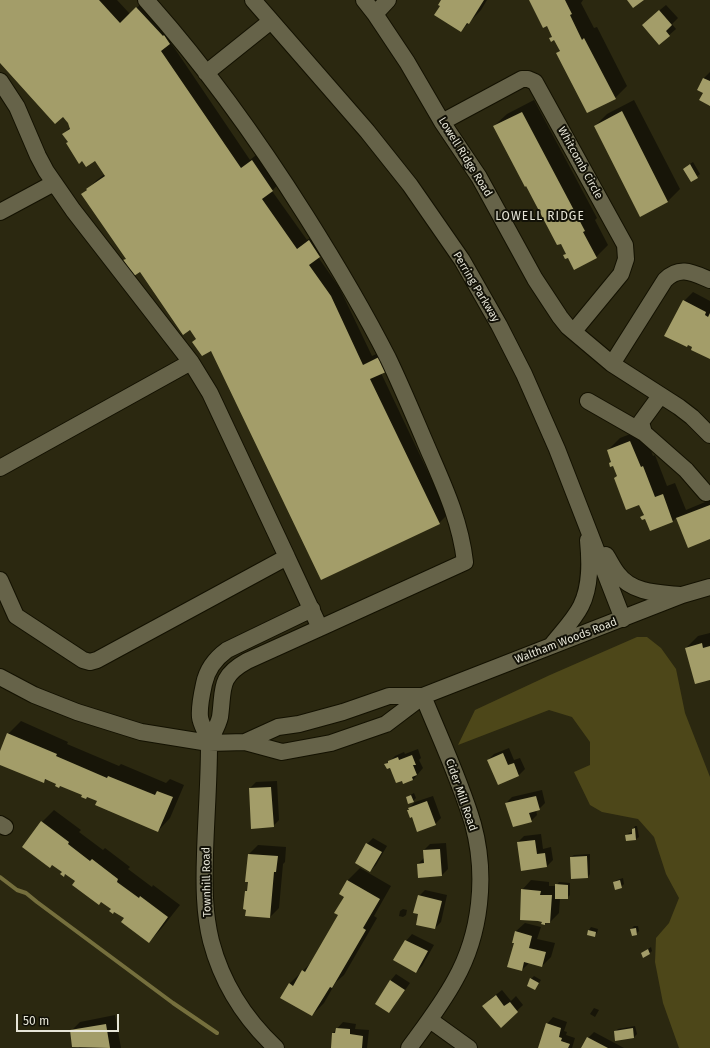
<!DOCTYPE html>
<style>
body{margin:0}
#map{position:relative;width:710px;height:1048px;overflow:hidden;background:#2b2810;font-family:"Fira Sans",sans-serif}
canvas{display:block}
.scale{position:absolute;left:16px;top:1014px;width:103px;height:18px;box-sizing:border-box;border:2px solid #e6e5d7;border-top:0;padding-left:5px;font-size:12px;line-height:14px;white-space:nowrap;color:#e6e5d7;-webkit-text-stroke:3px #121107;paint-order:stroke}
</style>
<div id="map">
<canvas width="710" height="1048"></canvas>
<div class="scale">50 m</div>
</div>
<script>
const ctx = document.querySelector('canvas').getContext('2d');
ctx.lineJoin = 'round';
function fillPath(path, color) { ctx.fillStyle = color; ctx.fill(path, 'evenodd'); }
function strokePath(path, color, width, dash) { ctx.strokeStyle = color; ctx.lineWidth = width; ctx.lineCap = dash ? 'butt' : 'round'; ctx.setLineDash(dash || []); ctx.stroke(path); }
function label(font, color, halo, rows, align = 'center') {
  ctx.font = font + ' "Fira Sans",sans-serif'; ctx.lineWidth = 4; ctx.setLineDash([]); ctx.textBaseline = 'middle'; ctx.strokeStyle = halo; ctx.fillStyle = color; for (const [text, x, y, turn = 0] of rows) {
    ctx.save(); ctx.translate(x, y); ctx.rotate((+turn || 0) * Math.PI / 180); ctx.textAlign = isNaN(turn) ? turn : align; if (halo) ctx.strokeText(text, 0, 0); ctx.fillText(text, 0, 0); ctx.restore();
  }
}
fillPath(new Path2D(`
 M637 637H647L661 648 676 669 685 713 710 777V1048H679L663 1003 655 962 656 938 669 923 679 898 666 874 654 837 638 819 602 812 590 805 574 772 590 765V742L572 717 549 710 458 745 475 710 550 675Z`), '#4d4719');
fillPath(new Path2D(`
 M0 0H117L130 14 145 0 179 34 171 43 250 160 261 151 281 181 272 191 307 240 318 232 328 247 318 257 339 287 372 356 388 349 381 373 448 514 439 523 197 338 190 328 140 271 127 258 82 194 97 180 105 174 95 159 69 141 63 134 71 127 69 122 0 62Z
 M443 0H487L481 10 461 31 442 5Z
 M530 0H583L581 3 594 28 597 27 627 86 615 98 557 53 560 50 555 39 550 38 553 36 547 25Z
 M666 5 678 18 672 24 676 29 659 44 649 19Z
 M710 72V105L704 93 698 89 704 78Z
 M534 100 597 218 595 220 608 245 596 257 567 253 494 126 507 114Z
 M634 100 680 189 668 201 641 215 595 126 607 114Z
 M693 162 700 174 692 180 687 166Z
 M693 292 710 301V358L694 347 684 301Z
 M643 429 653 456 655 455 667 486 675 483 686 510 710 500V538L689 547 677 517 673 521 651 530 646 518 642 517 644 514 640 503 615 478 618 475 608 450 620 438Z
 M710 633V679L686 648 698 636Z
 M21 721 68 742 67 744 119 766 121 764 166 783 170 779 184 785 170 818 158 831 83 794 47 779 43 782 0 764V753L8 734Z
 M509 748 514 760 520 758 525 769 519 775 488 760 494 754Z
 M418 749 421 758 419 760 423 768 413 780 386 765 395 756 404 752 405 754Z
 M277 781 279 820 273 826 250 788 256 782Z
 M542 790 545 803 539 809 536 810 537 815 531 821 506 803 512 797Z
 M414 793 416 798 413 801 407 797Z
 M433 796 441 818 435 824 409 808 415 802Z
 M54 810 81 830 79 832 103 850 105 848 130 867 128 869 152 887 153 885 180 905 161 929 149 942 125 918 66 873 64 876 42 822Z
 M635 826H637L639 837 636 839 626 836 629 833 633 832V829Z
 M541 834 543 849 551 847 553 860 547 866 518 842 524 836Z
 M373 838 387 846 376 865 370 871 367 844Z
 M446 843 448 869 442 875 419 877 418 864 424 858V850L430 844Z
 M258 845 286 847 285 862 283 864 279 908 270 917 246 891 248 890 249 854Z
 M590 854V874L588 877 571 857 574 855Z
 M360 868 391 886 374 916 377 918 344 975 336 982 324 1003 312 1015 289 984 312 962 340 915 345 897 340 894 348 880Z
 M623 878 624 884 621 887 614 882 617 880Z
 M531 880 549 882V886H556L559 882 570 883V895L567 898H560L559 913 550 922H546L545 924 522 890Z
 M425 890 447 895 441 922 435 928 419 914V896Z
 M403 909 407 910 406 915 403 917 399 916 400 911Z
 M525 923 541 927 537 939 555 943 551 957 542 966 529 963 522 970 515 943V932Z
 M634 926H638L639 931 636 934 631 929Z
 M591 927 598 929 597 933 594 936 588 934 589 930Z
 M412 934 434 945 422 966 416 972 394 960 406 941Z
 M651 947 652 951 650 953H642Z
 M396 974 410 983 394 1006 388 1012 376 1003 391 980Z
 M534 976 541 980 535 989 531 979Z
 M502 990 511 1001 516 996 523 1005 501 1026 489 1000Z
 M594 1008 599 1010 595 1017 590 1014Z
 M115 1015 121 1048H79L71 1031 80 1022Z
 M553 1017 567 1022 564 1031 567 1032 566 1035 575 1038 572 1048H539L547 1024Z
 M343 1022 356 1024 355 1029 369 1030 367 1048H332L333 1033Z
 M635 1026 637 1034 634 1037 616 1040 615 1032 618 1029Z
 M594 1032 624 1048H583L588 1038Z`), '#0007');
strokePath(new Path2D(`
 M0 877 17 890 26 893 37 902 173 1003 217 1033`), '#756f3d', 4);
fillPath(new Path2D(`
 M0 0H99L120 23 136 7 163 36 164 35 170 44 161 51 241 168 252 160 273 191 262 199 297 249 309 240 320 257 309 265 331 296 363 365 379 357 386 372 370 379 440 524 321 580 211 351 202 356 192 342 196 339 190 330 183 335 140 272 134 276 123 260 126 259 81 194 87 190 86 189 105 176 95 161 86 167 82 161 79 164 66 143 68 142 62 134 70 129 68 123 63 117 55 124 0 63Z
 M441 0H484L469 24 467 23 461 32 434 15 440 6 438 5Z
 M529 0H565L572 14 570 15 582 40 584 38 616 99 587 113 556 53 560 51 554 40 551 42 549 38 552 37 547 26 543 28Z
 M627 0H644L633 8Z
 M659 10 672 25 666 31 670 36 659 45 642 25Z
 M703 78 710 81V106L699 100 703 93 697 90Z
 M622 111 668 202 640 217 594 126Z
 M522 112 585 231 583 232 597 258 574 270 568 258 565 259 563 255 566 254 561 244 557 245 526 186 525 187 493 126Z
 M690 164 698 178 691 182 683 169Z
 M683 300 706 312 705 315 708 317 710 313V359L691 350 692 347 688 345 687 347 664 336Z
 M630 441 641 467 643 466 655 497 663 494 673 522 650 531 645 519 642 520 640 517 644 515 639 505 626 510 614 478 617 476 613 466 610 467 609 463 611 462 607 450Z
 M710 505V539L688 548 676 518Z
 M702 643 703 648 710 646V680L695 684 685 648Z
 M7 733 57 754 56 756 107 778 108 776 155 795 157 791 173 797 158 832 95 805 97 801 87 797 86 799 81 797 82 795 60 786 59 788 55 786 56 784 45 779 44 783 0 765V751Z
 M503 753 508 765 514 763 519 776 498 785 487 760Z
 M412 755 416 765H413L417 775 412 777 413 780 403 784 402 781 396 783 390 768 387 769 384 764 388 763V761L398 757 399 760Z
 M271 787 274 827 251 829 249 788Z
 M411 795 414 802 408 804 406 797Z
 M536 796 540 810 529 813 532 822 513 827 505 803Z
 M427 801 436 825 417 832 412 817 410 818 407 810H409L408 808Z
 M41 821 69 842 68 844 90 861 92 859 118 879 117 882 139 898 140 896 168 917 149 943 121 922 124 918 114 912 113 914 109 911 111 909 101 902 99 905 72 885 75 881 65 874 64 877 60 874 62 872 52 865 50 868 22 847Z
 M635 828 636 840 626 841 625 835 632 834V829Z
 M535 840 537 854 545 853 547 867 521 871 517 842Z
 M366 843 382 852 370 872 355 863Z
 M440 849 442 876 418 878 417 864 424 863 423 850Z
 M248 854 278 856 276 872H274L270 918 245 916 246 910 243 909 245 891H247L248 882H245Z
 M587 856 588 878 571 879 570 857Z
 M347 880 380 899 363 928 366 930 332 988 330 987 312 1016 280 998 289 983 293 986 302 970 305 972 338 915 334 913 344 897 339 894Z
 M620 880 622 888 615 890 613 882Z
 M555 884 568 885V899H555Z
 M521 889 541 891 540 895H552L550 923H545V925L541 924 542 922 538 921 520 920Z
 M418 895 442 901 435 929 416 925 418 914 413 913Z
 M636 928 637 935 632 936 630 929Z
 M588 930 596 932 595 937 587 935Z
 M515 931 532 936 529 948 546 952 542 967 524 962 522 971 507 967 514 943H512Z
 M405 940 428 951 416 973 393 960Z
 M648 949 650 954 643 958 641 953Z
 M530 978 539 983 535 990 527 986Z
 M390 980 405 990 389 1013 375 1004Z
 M496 995 504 1006 510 1002 518 1012 501 1028 482 1006Z
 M546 1023 561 1028 559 1037 562 1038 561 1041 570 1044 568 1048H538Z
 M106 1024 110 1048 72 1047 70 1030Z
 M336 1028 350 1029V1034L363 1036 362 1048H331L332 1033H335Z
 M633 1028 634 1038 615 1041 614 1031Z
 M587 1037 608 1048H581Z`), '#a39d69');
const minor = new Path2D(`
 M253 0 367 131 410 185 462 260 499 325 524 374 557 449 623 619
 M364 0 375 14 407 62 442 122 479 177 535 279 560 317 568 327 612 364 679 407 692 417 710 435
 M375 14 388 0
 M206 73 271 21
 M0 81 17 107 38 156 46 171 73 210 191 362 210 393 287 557
 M442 122 522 79H528L535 82 625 245 626 259 621 274 574 331
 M0 212 54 183
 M612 364 665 280C680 265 693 273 710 280
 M588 401 644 433 686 470 706 493
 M644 433 641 422 660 396
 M0 468 191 362
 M606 555C610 561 613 568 618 574 632 593 658 593 680 595
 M0 580 16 616 83 660 90 662 97 660 287 557 320 628 465 562C460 518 442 482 425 442 413 414 401 385 388 358 363 309 335 262 306 216 258 140 206 67 146 0
 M551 646C561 633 574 620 581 606 591 586 590 561 588 540
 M0 677 34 695 77 712 141 732 209 743 245 742 282 752 331 743 386 724 423 696 682 595 710 587
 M245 742 278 727 299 724 343 712 389 696H423
 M209 743C212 735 218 726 220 717 224 689 218 677 247 661L320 628
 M0 824 5 827
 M430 1020 469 1048
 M276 1048C245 1019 222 983 211 941 204 913 204 884 205 854 206 818 209 782 209 745 209 736 201 726 200 717 199 707 202 693 204 684 207 669 216 658 227 650L312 609
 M409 1048C425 1026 442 1004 455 980 481 934 487 875 473 824 460 780 440 738 423 696`);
strokePath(minor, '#131100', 18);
strokePath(minor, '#666349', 16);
label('11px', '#e6e5d7', '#121107', [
 ["Lowell Ridge Road",465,157,58],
 ["Whitcomb Circle",580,163,61],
 ["Perring Parkway",476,287,59],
 ["Waltham Woods Road",566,641,-21],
 ["Cider Mill Road",461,795,71],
 ["Townhill Road",207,882,-91]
]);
ctx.letterSpacing = '1px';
label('12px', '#e6e5d7', '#121107', [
 ["LOWELL RIDGE",540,217]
]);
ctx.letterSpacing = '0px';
</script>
